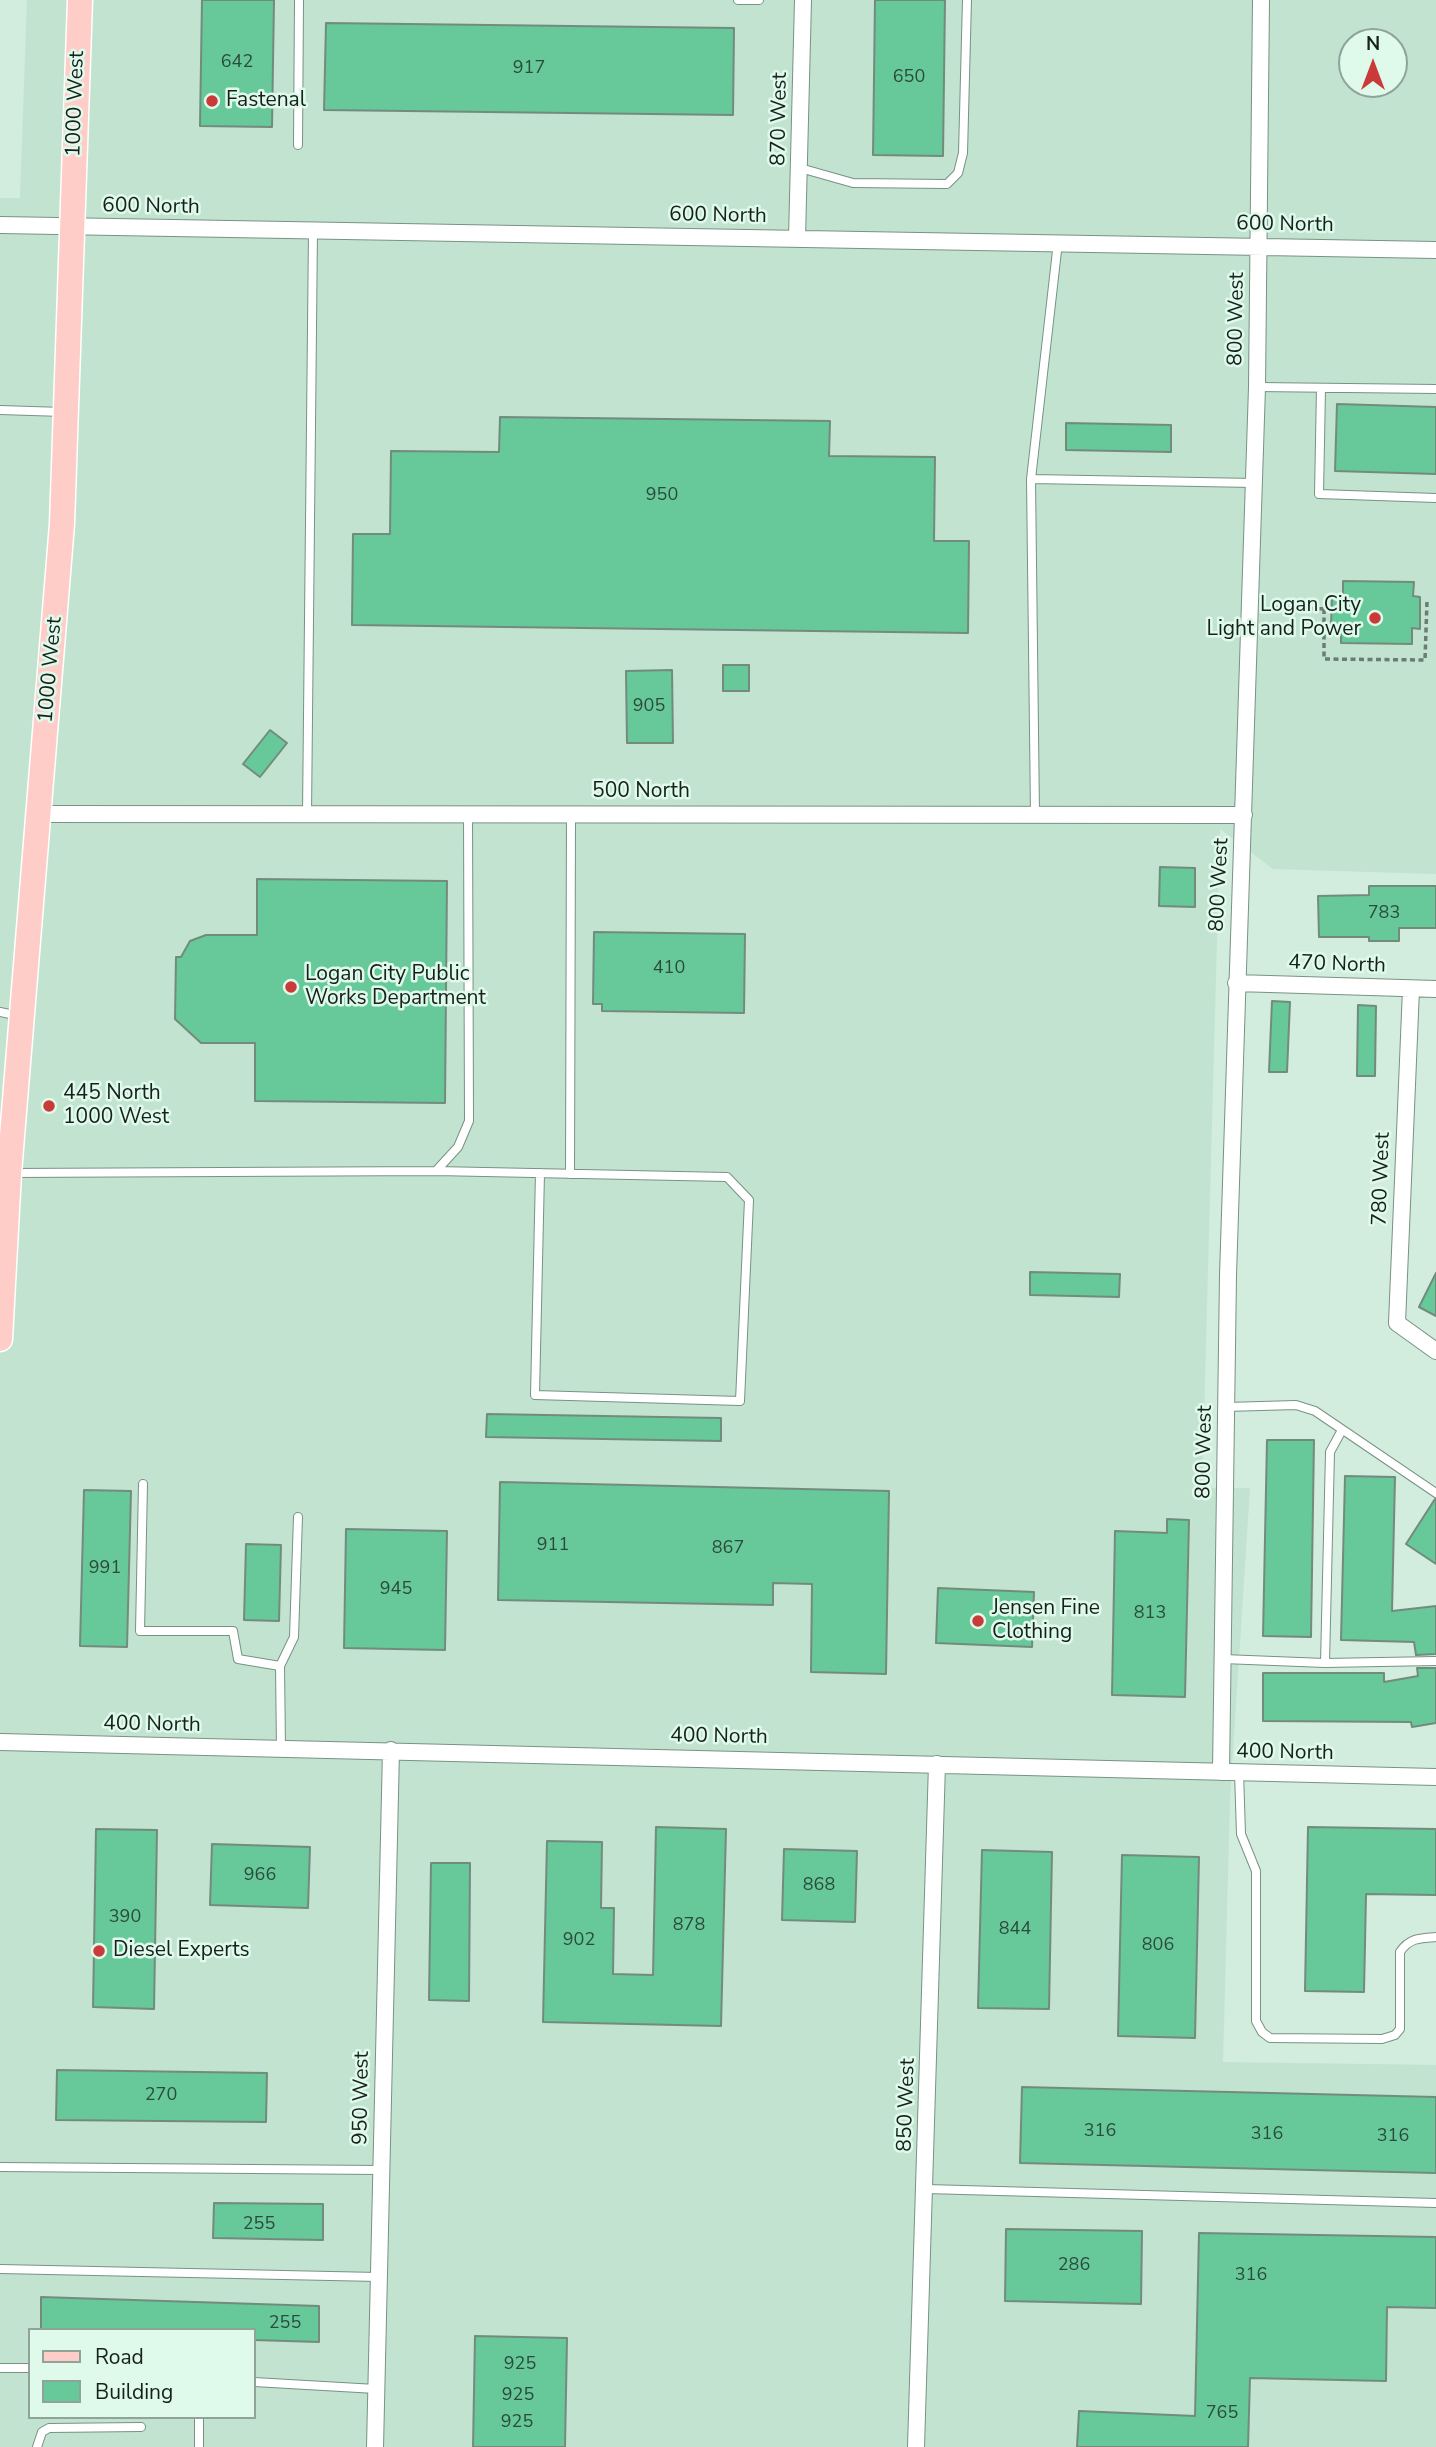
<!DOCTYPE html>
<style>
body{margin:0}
#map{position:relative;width:1436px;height:2447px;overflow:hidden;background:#d2ecdd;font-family:"Nunito Sans",sans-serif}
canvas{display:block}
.legend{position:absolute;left:28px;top:2328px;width:228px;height:91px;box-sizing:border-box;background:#dffaeb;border:2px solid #8fa398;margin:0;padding:9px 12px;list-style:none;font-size:21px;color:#17211c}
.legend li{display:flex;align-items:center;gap:14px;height:35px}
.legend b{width:35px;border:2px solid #8fa398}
.north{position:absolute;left:1338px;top:28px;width:70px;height:70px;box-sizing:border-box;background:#dffaeb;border:2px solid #8fa398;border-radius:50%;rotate:0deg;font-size:19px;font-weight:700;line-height:28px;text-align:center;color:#17211c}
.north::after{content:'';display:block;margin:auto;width:24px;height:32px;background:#c93a39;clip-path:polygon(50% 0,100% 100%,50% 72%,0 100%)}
</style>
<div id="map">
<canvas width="1436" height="2447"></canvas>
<ul class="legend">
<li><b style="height:9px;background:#fecdc8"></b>Road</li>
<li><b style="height:19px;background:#67c99a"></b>Building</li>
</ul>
<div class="north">N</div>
</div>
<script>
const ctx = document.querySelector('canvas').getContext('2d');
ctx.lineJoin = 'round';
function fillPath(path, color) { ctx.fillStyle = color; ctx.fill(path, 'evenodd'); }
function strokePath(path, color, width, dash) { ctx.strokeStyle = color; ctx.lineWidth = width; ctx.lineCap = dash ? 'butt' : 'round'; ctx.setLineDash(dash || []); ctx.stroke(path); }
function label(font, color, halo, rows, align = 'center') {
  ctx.font = font + ' "Nunito Sans",sans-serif'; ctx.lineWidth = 5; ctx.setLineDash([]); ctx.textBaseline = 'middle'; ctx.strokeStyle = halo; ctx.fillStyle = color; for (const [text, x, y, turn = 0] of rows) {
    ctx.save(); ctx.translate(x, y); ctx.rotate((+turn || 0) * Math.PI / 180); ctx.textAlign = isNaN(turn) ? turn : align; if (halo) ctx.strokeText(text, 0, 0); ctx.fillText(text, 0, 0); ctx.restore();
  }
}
fillPath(new Path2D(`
 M27 0H1436V874L1273 869 1220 829 1202 1488H1250L1230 1797 1223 2062 1436 2065V2447H0V198H20ZM1352 42H1394V84H1352ZM30 2330H254V2417H30Z`), '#c1e3d0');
const building = new Path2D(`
 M202 0H274L272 127 200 126Z
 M875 0H945L943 156 873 155Z
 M326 23 734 28 733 115 324 110Z
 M1337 404 1436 407V474L1335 471Z
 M500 417 830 421 829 456 935 457 934 541H969L968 633 352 625 353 534H390L391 451 499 452Z
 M1066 423 1171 425V452L1066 450Z
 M1343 581 1414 582 1413 596 1420 597V629L1412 628V644L1341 643V626H1331L1332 595H1343Z
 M723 665H749V691H723Z
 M672 670 673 743H627L626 671Z
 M270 730 287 743 260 777 243 764Z
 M1160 867 1195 868V907L1159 906Z
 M257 879 447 881 445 1103 255 1101V1043H201L175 1019 176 957H181L190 941 206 935H257Z
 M1369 886H1436V928H1399V941H1369V937H1319L1318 896 1369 895Z
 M594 932 745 934 744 1013 602 1011V1004H593Z
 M1272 1001 1290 1002 1287 1072H1269Z
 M1358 1005 1376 1006 1375 1076H1357Z
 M1030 1272 1120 1274 1119 1297 1030 1295Z
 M1436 1273V1316L1419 1307Z
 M487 1414 721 1418V1441L486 1437Z
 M1267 1440H1314L1311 1637 1263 1636Z
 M1345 1476 1395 1477 1392 1611 1436 1606V1654L1416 1655 1414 1642 1341 1640Z
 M500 1482 889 1491 886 1674 811 1672 812 1584 773 1583V1605L498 1600Z
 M84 1490 131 1491 127 1647 80 1646Z
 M1435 1499H1436V1564L1406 1544Z
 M1167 1519 1189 1520 1185 1697 1112 1695 1115 1531 1167 1533Z
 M346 1529 447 1531 445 1650 344 1648Z
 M246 1544 281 1545 279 1621 244 1620Z
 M938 1588 1034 1592 1032 1647 936 1643Z
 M1417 1668H1436V1723L1412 1727 1411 1722 1263 1721V1673H1384V1682L1418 1676Z
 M656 1827 726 1829 721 2026 543 2022 547 1841 602 1842 601 1908H614L613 1974 653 1975Z
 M1308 1827 1436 1829V1895L1366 1894 1364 1992 1305 1991Z
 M96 1829 157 1830 154 2009 93 2007Z
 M212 1844 310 1847 308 1908 210 1905Z
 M784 1849 857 1851 855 1922 782 1920Z
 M982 1850 1052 1852 1049 2009 978 2008Z
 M1122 1855 1199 1857 1195 2038 1118 2036Z
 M431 1863H470L469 2001 429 2000Z
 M57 2070 267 2073 266 2122 56 2120Z
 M1022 2087 1436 2097V2173L1020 2163Z
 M214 2203 323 2204V2240L213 2238Z
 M1006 2229 1142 2231 1141 2304 1005 2301Z
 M1199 2233 1436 2237V2308L1387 2307 1386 2381 1250 2378 1248 2447H1077L1079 2411 1195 2416Z
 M41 2297 319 2306V2342L254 2340V2330H41Z
 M475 2336 567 2338 565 2447H473Z`);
fillPath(building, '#67c99a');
strokePath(building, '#738b7d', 2);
const lane = new Path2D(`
 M738 0H759
 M298 145 299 0
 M800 168 853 183 947 184 958 173 963 153 967 0
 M1257 387 1436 389
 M1321 388 1319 494 1436 498
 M0 410 63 412
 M1031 479 1255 483
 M307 813 313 230
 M1035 815 1031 479 1058 242
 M0 1012 19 1016
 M436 1171 727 1177 749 1200 740 1401 535 1395 540 1173
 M11 1173 436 1171 458 1147 469 1121 468 812
 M570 1174 571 813
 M1226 1407 1296 1405 1315 1411 1436 1493
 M143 1484 140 1631H233L238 1659 280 1666 281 1749
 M1223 1659 1325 1663 1436 1661
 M1325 1663 1330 1452 1342 1430
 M280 1666 294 1637 298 1517
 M1239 1772 1241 1834 1256 1871V2021L1262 2032 1270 2038 1382 2039 1395 2035 1400 2029V1952C1409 1938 1420 1938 1436 1937
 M0 2167 381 2170
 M926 2189 1436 2203
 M0 2269 378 2277
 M0 2368H30
 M254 2382 376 2389
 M37 2447 42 2432 49 2428 141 2427
 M199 2447V2417`);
const street = new Path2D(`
 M0 225 1436 250
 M797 238 803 0
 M38 814 1244 815
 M1236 983 1436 989
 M1411 989 1397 1323 1436 1351
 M0 1742 1436 1777
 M1221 1772 1228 1275 1257 387 1261 0
 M375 2447 391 1750
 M916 2447 937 1764`);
const primary = new Path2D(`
 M0 1339 9 1173 62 524 80 0`);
strokePath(lane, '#799284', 10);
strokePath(street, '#799284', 18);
strokePath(primary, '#fff', 27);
strokePath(new Path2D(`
 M1276 608 1331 609
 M1324 609V659L1425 660 1427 601`), '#6b7d73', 3.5, [5, 3.5]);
strokePath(lane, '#fff', 8);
strokePath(street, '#fff', 16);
strokePath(primary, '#fecdc8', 24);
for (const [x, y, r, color] of [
 [212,101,7,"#c93a39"],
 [1375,618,7,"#c93a39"],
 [291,987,7,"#c93a39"],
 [49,1106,7,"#c93a39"],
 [978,1621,7,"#c93a39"],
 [99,1951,7,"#c93a39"]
]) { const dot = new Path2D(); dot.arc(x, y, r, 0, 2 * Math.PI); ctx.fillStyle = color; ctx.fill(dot); strokePath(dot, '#dffaeb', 2.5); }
label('18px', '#2b4b3c', null, [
 ["642",237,63],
 ["917",529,69],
 ["650",909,78],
 ["950",662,496],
 ["905",649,707],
 ["783",1384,914],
 ["410",669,969],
 ["911",553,1546],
 ["867",728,1549],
 ["991",105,1569],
 ["945",396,1590],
 ["813",1150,1614],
 ["966",260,1876],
 ["868",819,1886],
 ["390",125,1918],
 ["878",689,1926],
 ["844",1015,1930],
 ["902",579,1941],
 ["806",1158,1946],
 ["270",161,2096],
 ["316",1100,2132],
 ["316",1267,2135],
 ["316",1393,2137],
 ["255",259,2225],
 ["286",1074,2266],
 ["316",1251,2276],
 ["255",285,2324],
 ["925",520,2365],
 ["925",518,2396],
 ["765",1222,2414],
 ["925",517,2423]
]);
label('21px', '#17211c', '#dffaeb', [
 ["Fastenal",226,101],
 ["Logan City",1361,606,"right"],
 ["Light and Power",1361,630,"right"],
 ["Logan City Public",305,975],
 ["Works Department",305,999],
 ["445 North",63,1094],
 ["1000 West",63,1118],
 ["Jensen Fine",992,1609],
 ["Clothing",992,1633],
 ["Diesel Experts",113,1951]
], 'left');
label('21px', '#17211c', '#dffaeb', [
 ["1000 West",76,104,-88],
 ["870 West",780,119,-89],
 ["600 North",151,207,1],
 ["600 North",718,216,1],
 ["600 North",1285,225,1],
 ["800 West",1237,319,-89],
 ["1000 West",51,670,-85],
 ["500 North",641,792],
 ["800 West",1220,885,-87],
 ["470 North",1337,965,2],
 ["780 West",1382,1179,-88],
 ["800 West",1205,1452,-89],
 ["400 North",152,1725,1],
 ["400 North",719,1737,1],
 ["400 North",1285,1753,1],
 ["950 West",362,2098,-89],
 ["850 West",907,2105,-88]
]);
</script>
